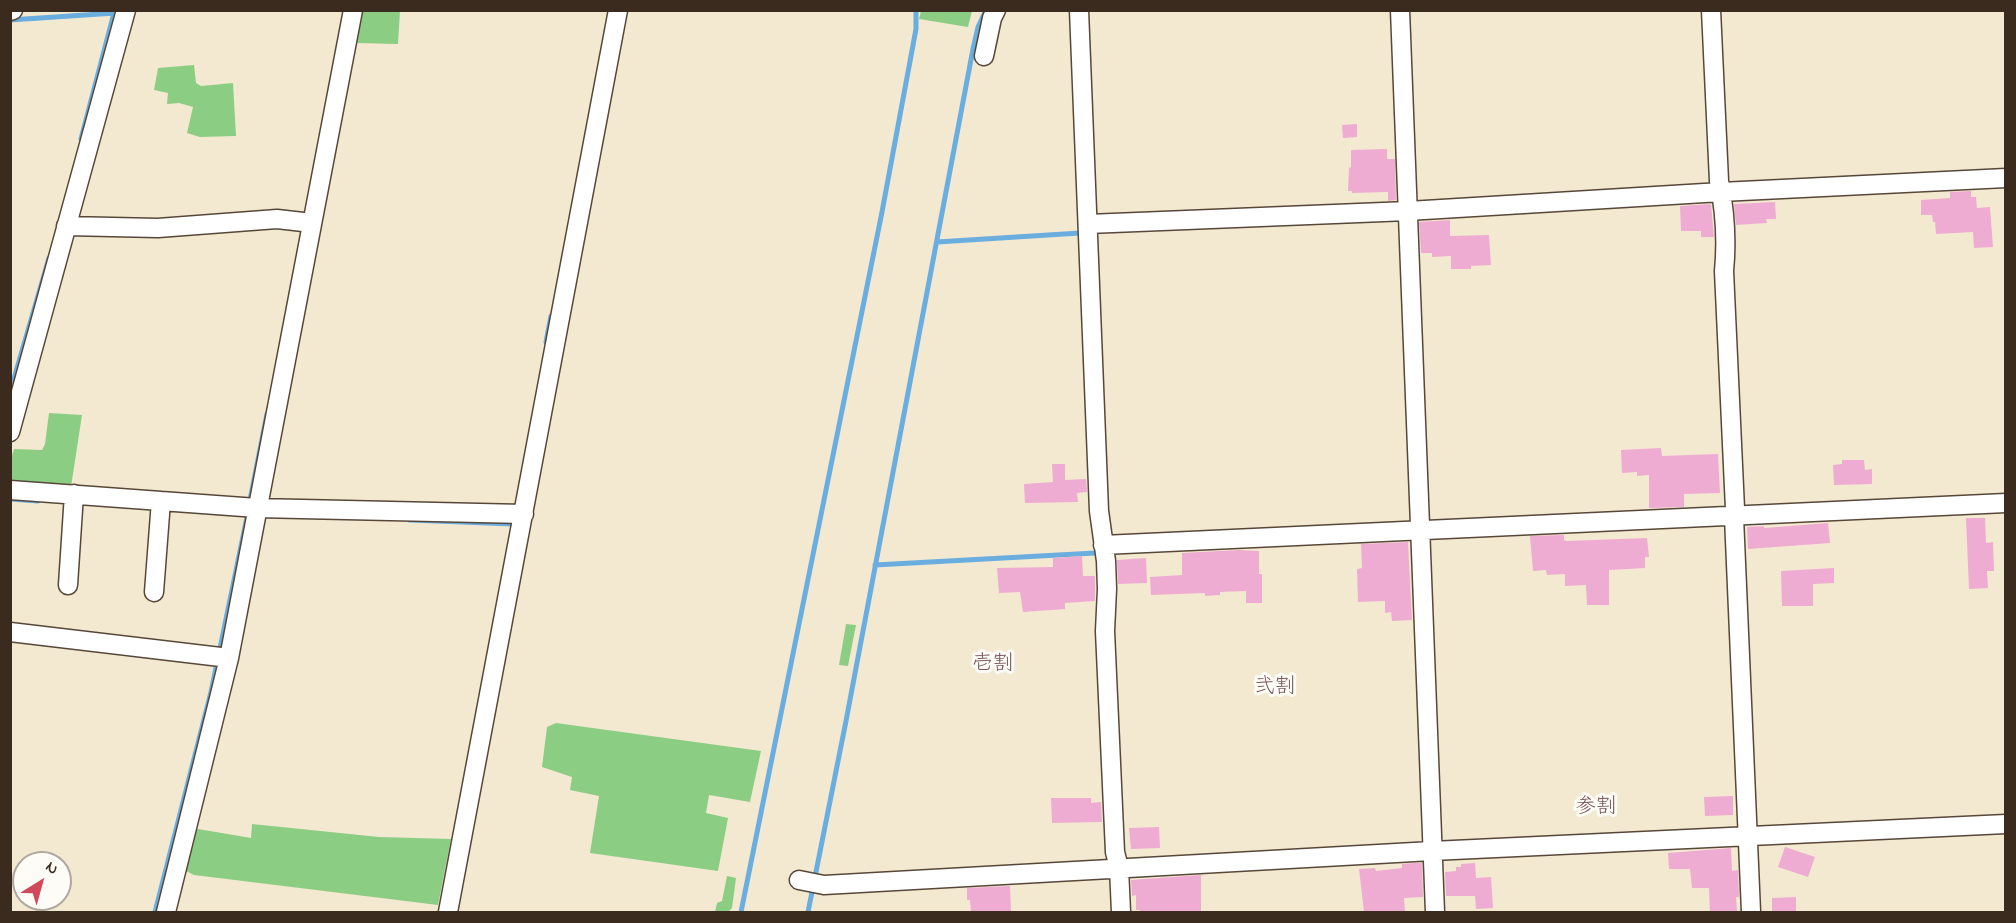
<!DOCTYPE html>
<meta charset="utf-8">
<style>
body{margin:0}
#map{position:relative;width:2016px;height:923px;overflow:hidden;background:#f3e9d1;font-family:"Indie Flower",sans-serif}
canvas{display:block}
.frame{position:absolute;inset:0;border:12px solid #3b2a1e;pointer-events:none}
.north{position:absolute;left:12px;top:851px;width:60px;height:60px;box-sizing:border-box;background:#fdfcf7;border:2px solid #afa8a0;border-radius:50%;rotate:37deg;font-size:16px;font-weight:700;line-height:24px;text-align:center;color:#3b2a1e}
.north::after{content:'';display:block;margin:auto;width:21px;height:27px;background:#d1495b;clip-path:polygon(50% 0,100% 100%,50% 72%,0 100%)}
</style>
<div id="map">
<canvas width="2016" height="923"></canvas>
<div class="frame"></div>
<div class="north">N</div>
</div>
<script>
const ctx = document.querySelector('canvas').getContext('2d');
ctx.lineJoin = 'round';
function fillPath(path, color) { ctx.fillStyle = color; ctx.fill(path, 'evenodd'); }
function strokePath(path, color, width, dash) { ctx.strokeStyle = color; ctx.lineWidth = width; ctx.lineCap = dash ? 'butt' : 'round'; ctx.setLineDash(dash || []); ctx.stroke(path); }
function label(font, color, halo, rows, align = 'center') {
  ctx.font = font + ' "Indie Flower","Klee One",sans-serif'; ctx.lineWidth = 6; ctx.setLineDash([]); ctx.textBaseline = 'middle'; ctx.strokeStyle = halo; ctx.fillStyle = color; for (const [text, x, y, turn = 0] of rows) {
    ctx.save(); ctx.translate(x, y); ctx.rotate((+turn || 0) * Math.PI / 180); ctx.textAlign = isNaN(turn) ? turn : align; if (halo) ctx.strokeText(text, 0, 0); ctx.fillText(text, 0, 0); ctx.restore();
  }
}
fillPath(new Path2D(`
 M361 11H400L398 44 355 43Z
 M921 11V10L972 11 968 27 919 19Z
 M194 65 196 83 201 86 233 83 236 136 200 137 187 133 193 107 179 103 167 104 168 93 154 90 158 68Z
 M49 413 82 415 71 487 14 484 11 481V459L14 449 42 450 45 444Z
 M846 624 856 625 848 666 839 665Z
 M556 723 761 751 750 802 709 795 706 813 728 818 718 871 590 853 599 796 570 790 572 777 542 767 547 727Z
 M252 824 379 837 451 839 438 905 194 875 186 871 182 866 192 828 251 838Z
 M727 876 736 878 732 908 728 912H715L717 903 722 901Z`), '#8ccd84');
strokePath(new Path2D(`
 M10 20 115 13
 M81 139 114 13
 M937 242 1080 233
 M546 342 551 316
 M10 381 13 382 49 258
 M10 499 38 501
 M249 505 267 414
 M410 520 513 524
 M875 565 1095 553
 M155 912 211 692 247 517
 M741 912 882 212 916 29V10
 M808 912 846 721 973 49 978 27 986 10`), '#6aaedf', 5);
fillPath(new Path2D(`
 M1357 124V137L1343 138 1342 125Z
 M1387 149V159H1395L1396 200 1388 201V192L1352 193V191H1348L1349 168 1351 167V150Z
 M1971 191V197H1976L1977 208 1990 207 1993 247 1974 248 1973 232 1936 234 1935 222H1933L1932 215H1921V200L1950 198V192Z
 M1775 202 1776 219H1766L1767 223 1736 225 1734 204Z
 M1711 204 1714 237H1701V231H1681L1680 206Z
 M1450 220V236L1489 235 1491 265 1471 266V269H1451V256L1432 257V253H1421L1419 222Z
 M1661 448 1662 456 1718 454 1720 493 1684 494V507L1649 508V475L1637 476V472L1622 473 1621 450Z
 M1842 460H1864L1865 470 1872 469V484L1834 485 1833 465 1842 464Z
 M1052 464H1065V480L1086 479 1087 492 1077 493 1078 502 1025 503 1024 484 1053 482Z
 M1966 518H1985L1986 543 1993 542 1994 571H1987L1988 588 1969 589Z
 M1828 523 1830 543 1748 549 1747 527 1764 526V528Z
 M1564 535V540L1566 541 1647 538 1649 557H1645V568L1609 570V605H1587L1586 585 1565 586V574L1547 575 1546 570 1533 571 1530 536Z
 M1408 542 1412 620 1392 621 1391 612 1385 613V601L1358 602 1357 569 1362 568 1361 544Z
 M1239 550 1259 551V574H1262V603H1246V591L1220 592V595L1205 596V593L1151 595 1150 577 1182 575V553Z
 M1082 556 1083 576H1095V601L1065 603V609L1023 612 1020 592 999 593 997 568 1053 567V558Z
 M1146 558 1147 583 1118 584 1117 560Z
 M1834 568V583L1813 584V606H1782L1781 571Z
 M1733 796V815L1705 816 1704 797Z
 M1051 798H1091V803L1101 802 1102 822 1052 823Z
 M1159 827 1160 848 1131 849 1129 828Z
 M1785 847 1815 857 1808 877 1778 867Z
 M1731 848 1732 871 1738 870 1739 897H1736L1737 912H1710L1709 888H1692L1690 869H1669L1668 853Z
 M1414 863H1422L1423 897 1404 898 1405 912H1364L1359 869 1375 868 1376 871 1402 868V864Z
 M1475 863 1476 878 1491 877 1493 908 1476 909 1475 896H1446L1445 872 1456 871V867H1461V864Z
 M1201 875V912H1140V910H1136V895L1132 896 1131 880Z
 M1010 886 1011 912H971L970 900H967V888Z
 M1796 897V911H1772V898Z`), '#efacd2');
const street = new Path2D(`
 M1079 10 1099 511 1106 561 1107 589 1105 631 1115 852 1119 868 1121 912
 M1400 10 1435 912
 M1711 10 1719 181C1725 211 1727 241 1724 271L1735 509 1734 517 1751 912
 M10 11 13 10
 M984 56 992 18 996 10
 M1088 224 1408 211 1721 192 2006 178
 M66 226 158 228 277 219 312 223
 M10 432 126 10
 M10 490 257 508 524 514
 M1103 545 2006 503
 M68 585 74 494
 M154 592 161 501
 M10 632 229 658
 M799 880 824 885 1432 851 2006 824
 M166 912 229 658 353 10
 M448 912 618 10`);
strokePath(street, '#574739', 21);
strokePath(street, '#fff', 18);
label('21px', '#7a585d', '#fdfcf7', [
 ["壱割",993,666],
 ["弐割",1275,689],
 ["参割",1596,809]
]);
</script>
